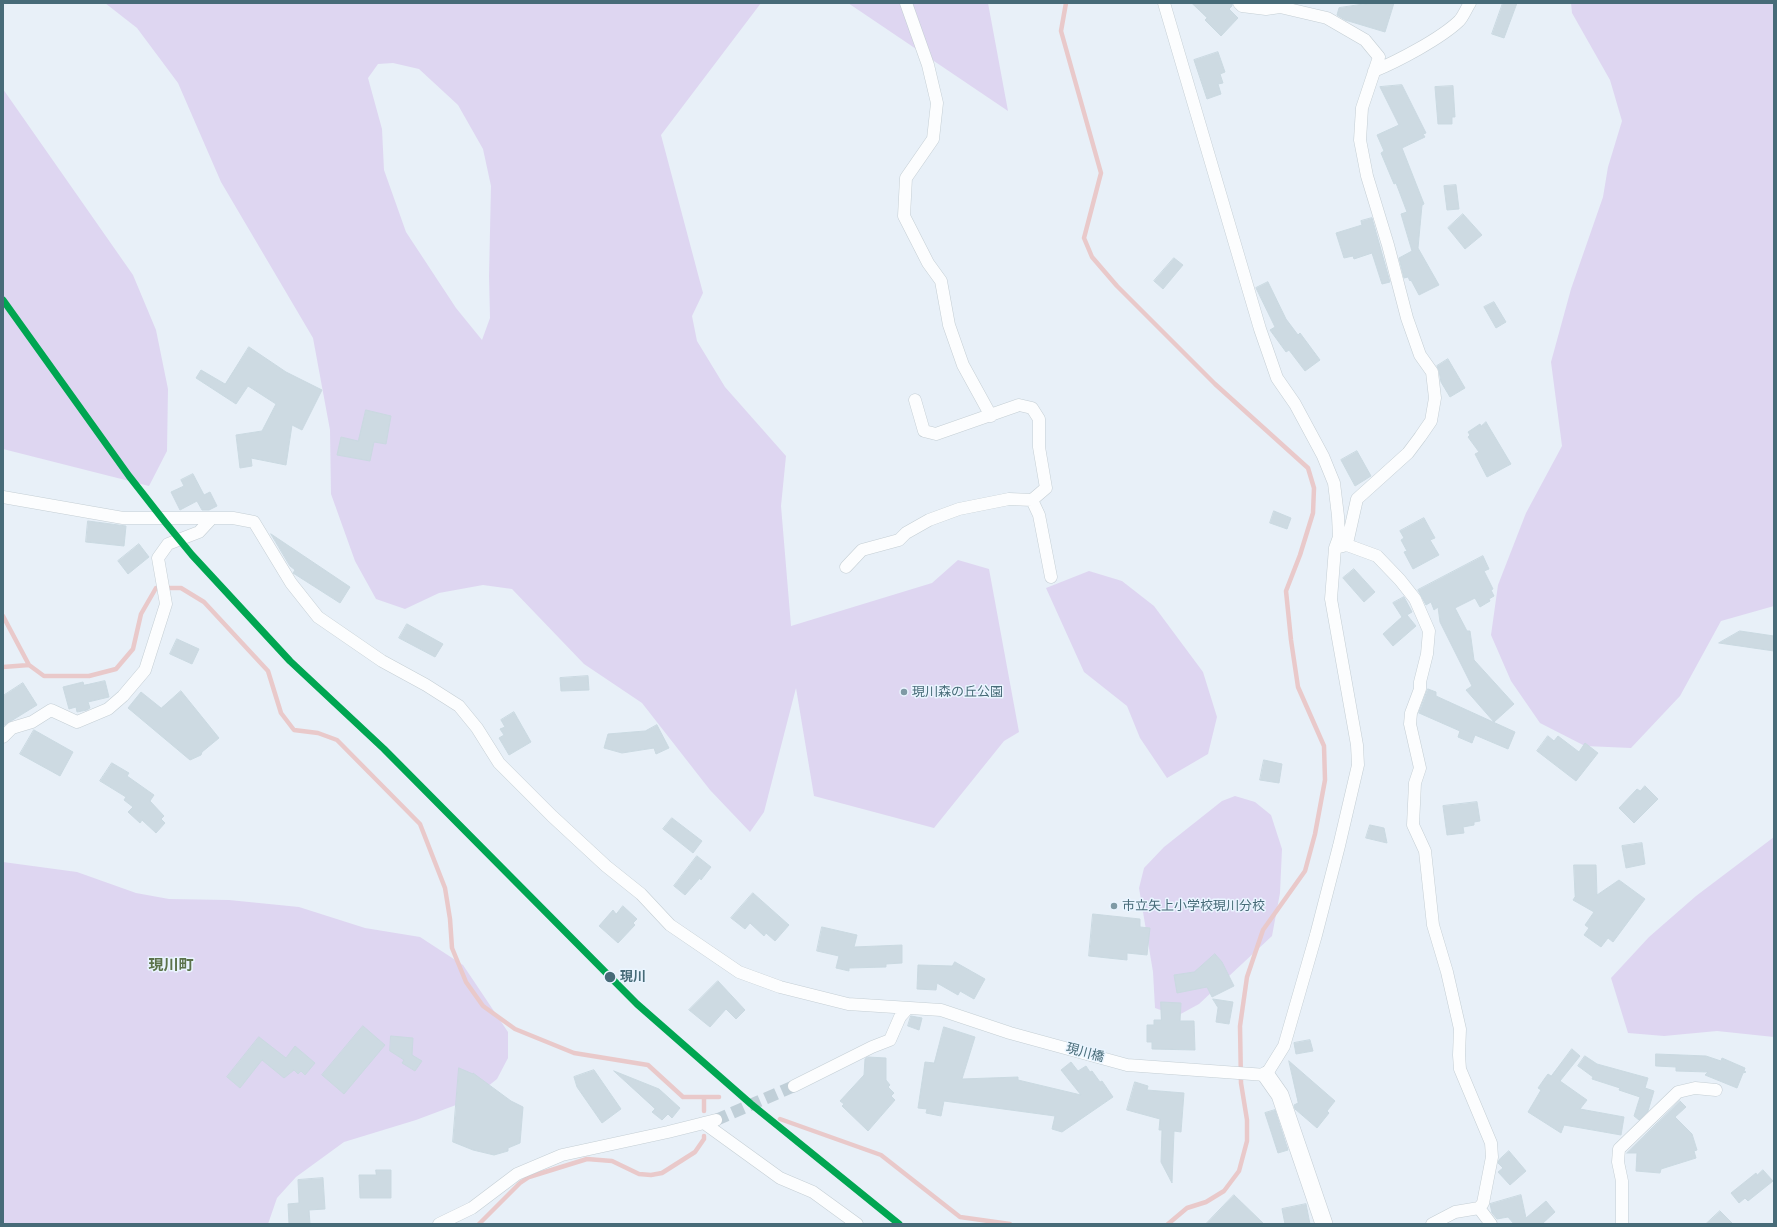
<!DOCTYPE html>
<meta charset="utf-8">
<style>
body{margin:0}
#map{position:relative;width:1777px;height:1227px;overflow:hidden;background:#e8f0f8;font-family:"Open Sans",sans-serif}
canvas{display:block}
.frame{position:absolute;inset:0;border:4px solid #476b78;pointer-events:none}
</style>
<div id="map">
<canvas width="1777" height="1227"></canvas>
<div class="frame"></div>
</div>
<script>
const ctx = document.querySelector('canvas').getContext('2d');
ctx.lineJoin = 'round';
function fillPath(path, color) { ctx.fillStyle = color; ctx.fill(path, 'evenodd'); }
function strokePath(path, color, width, dash) { ctx.strokeStyle = color; ctx.lineWidth = width; ctx.lineCap = dash ? 'butt' : 'round'; ctx.setLineDash(dash || []); ctx.stroke(path); }
function label(font, color, halo, rows, align = 'center') {
  ctx.font = font + ' "Open Sans","Noto Sans JP",sans-serif'; ctx.lineWidth = 3; ctx.setLineDash([]); ctx.textBaseline = 'middle'; ctx.strokeStyle = halo; ctx.fillStyle = color; for (const [text, x, y, turn = 0] of rows) {
    ctx.save(); ctx.translate(x, y); ctx.rotate((+turn || 0) * Math.PI / 180); ctx.textAlign = isNaN(turn) ? turn : align; if (halo) ctx.strokeText(text, 0, 0); ctx.fillText(text, 0, 0); ctx.restore();
  }
}
fillPath(new Path2D(`
 M105 3H761L661 135 703 293 692 316 697 341 725 387 786 456 781 506 791 626 932 583 958 560 989 569 1019 732 1004 741 934 828 814 796 796 688 764 812 750 832 710 790 642 703 584 664 512 589 483 585 439 593 405 609 376 599 355 561 331 494 330 430 313 338 221 182 178 83 137 28ZM393 63 419 69 458 105 483 149 491 186 489 276 490 318 482 340 456 308 406 232 384 170 382 129 368 78 378 64Z
 M848 3H988L1008 111Z
 M1571 3H1774V606L1721 621 1680 696 1631 748 1585 746 1540 723 1511 681 1491 635 1498 585 1526 513 1562 446 1551 362 1571 289 1603 197 1608 167 1622 121 1610 80 1572 13Z
 M3 89 133 275 156 330 168 389 167 451 149 486 3 449Z
 M1089 571 1122 581 1154 606 1203 672 1217 717 1208 754 1167 778 1140 738 1127 706 1084 672 1046 588Z
 M1235 796 1255 802 1271 815 1282 849 1280 893 1272 936 1199 1004 1177 1016 1155 1008 1153 972 1139 888 1144 868 1164 847 1222 801Z
 M1774 837V1037L1717 1031 1664 1036 1628 1033 1611 978 1649 937 1696 896Z
 M3 862 77 872 136 893 169 899 229 900 299 907 365 928 420 937 463 965 508 1032V1058L497 1079 472 1099 416 1120 344 1142 296 1177 277 1198 268 1224H3Z`), '#ded6f1');
strokePath(new Path2D(`
 M1066 3 1061 31 1101 173 1084 238 1092 257 1117 286 1215 384 1308 468 1314 488 1313 513 1300 555 1286 591 1291 640 1298 687 1324 746 1325 780 1315 834 1305 871 1263 930 1247 977 1240 1026 1241 1083 1247 1120V1141L1239 1171 1224 1191 1206 1202 1187 1208 1168 1224
 M3 616 29 665 44 676H89L116 669 133 649 141 614 156 588H181L204 602 268 671 281 713 294 730 318 733 337 740 420 824 445 888 450 919 452 948 466 982 483 1006 515 1029 574 1053 648 1065 683 1097H719
 M3 667 29 665
 M704 1111V1097
 M780 1119 881 1155 960 1217 1010 1224
 M479 1224 520 1183 529 1177 587 1159 612 1161 639 1174 651 1175 662 1173 695 1152 704 1139V1136`), '#e9c9ca', 4.5);
const building = new Path2D(`
 M1192 3H1232V6L1229 9 1238 18 1221 36 1205 20 1207 18Z
 M1371 3H1394L1385 32 1345 20 1337 15 1339 8Z
 M1503 3H1517L1504 38 1492 34Z
 M1218 52 1225 72 1220 74 1223 83 1218 84 1221 94 1207 99 1194 60Z
 M1402 85 1426 133 1423 134 1425 137 1402 148 1424 204 1422 205 1418 248 1439 285 1419 295 1411 280 1410 281 1408 277 1404 278 1399 258 1412 251 1401 214 1407 212 1396 183 1394 184 1381 153 1384 151 1377 135 1399 125 1380 87Z
 M1453 86 1455 117H1452V124H1438L1435 87Z
 M1456 185 1459 209 1447 210 1444 186Z
 M1463 214 1482 235 1465 249 1448 228Z
 M1372 218 1390 282 1382 284 1372 253 1354 259 1353 256 1344 258 1336 233 1362 225 1361 221Z
 M1174 258 1183 265 1163 289 1154 281Z
 M1268 282 1286 319 1298 335 1300 333 1320 360 1305 371 1289 350 1286 352 1270 330 1275 327 1256 288Z
 M1494 302 1506 322 1496 328 1484 307Z
 M249 347 286 372 322 390 302 430 292 425 286 465 251 458 252 466 240 468 236 435 262 431 276 404 248 386 236 404 196 378 201 370 225 384Z
 M1448 359 1465 388 1450 397 1441 382 1439 371 1437 366Z
 M366 410 391 416 386 444 374 442 370 461 337 455 341 437 358 441Z
 M1486 422 1511 464 1487 477 1475 454 1479 452 1468 437 1470 435 1468 432 1480 424 1481 426Z
 M1357 451 1371 476 1355 486 1341 460Z
 M193 474 204 495 210 492 217 506 209 510H202L197 501 180 510 171 492 184 486 181 480Z
 M1274 511 1291 518 1287 529 1270 523Z
 M1424 518 1435 538 1430 540 1439 555 1413 569 1404 552 1407 551 1401 540 1404 538 1400 531Z
 M88 521 126 526 124 546 86 542Z
 M271 534 350 587 340 603 293 573 295 570 290 566Z
 M139 544 149 557 128 574 118 561Z
 M1483 556 1489 569 1484 571 1493 589 1491 590 1494 596 1489 599 1490 601 1480 607 1475 598 1455 608 1467 631H1470L1474 660 1514 704 1494 722 1466 690 1472 686 1440 622 1438 607 1434 610 1431 602 1426 605 1418 590Z
 M1354 569 1375 592 1364 602 1343 578Z
 M1404 597 1412 612 1407 615 1416 626 1393 646 1383 634 1403 616 1402 617 1393 603Z
 M407 624 443 644 435 657 399 638Z
 M1740 631 1774 636V651L1719 643Z
 M177 639 199 649 192 664 170 654Z
 M588 676 589 690 561 691 560 678Z
 M105 681 109 697 88 702 90 708 87 710 77 712 76 707 69 709 63 687 83 682 84 685Z
 M23 683 37 705 3 726V696Z
 M1428 689 1436 692V696L1515 732 1508 749 1475 735 1472 743 1458 737 1460 731 1419 713Z
 M181 691 219 738 202 752 201 755 190 760 128 708 141 692 161 708Z
 M514 712 531 742 509 755 499 738 504 735 500 729 505 727 501 720Z
 M657 725 669 748 656 754 654 748 622 753 604 748 608 734 645 731Z
 M34 730 73 752 60 776 20 754Z
 M1548 736 1554 741 1558 736 1579 752 1585 743 1598 753 1576 781 1537 751Z
 M1264 760 1282 764 1279 783 1260 780Z
 M112 763 129 773 127 776 154 795 150 801 164 816 161 819 165 823 156 833 142 820 140 823 128 812 133 807 124 800 126 797 100 781Z
 M1645 786 1658 799 1634 823 1619 808 1637 789 1640 791Z
 M1477 802 1480 821 1474 822V825L1463 827 1464 833 1447 835 1443 806Z
 M672 818 702 841 693 853 663 829Z
 M1370 825 1384 828 1387 843 1366 838Z
 M1642 843 1645 864 1626 868 1622 846Z
 M697 856 711 867 701 880 700 878 685 895 674 886Z
 M1574 865H1596L1597 895 1619 880 1645 899 1613 942 1608 938 1601 947 1584 935 1589 928 1585 925 1594 912 1573 900 1575 897Z
 M753 893 789 925 775 941 766 933 764 936 750 923 745 929 731 918Z
 M623 906 637 919 633 923 635 925 618 943 599 926 613 910 616 914Z
 M1093 914 1140 919V927L1150 928 1147 955 1127 953V960L1089 956Z
 M822 927 857 935 854 947 902 945V963L886 964V967L849 968V971L836 968 839 956 817 951Z
 M1215 954 1222 962 1234 986 1212 997 1207 987 1177 993 1174 975 1194 972Z
 M955 962 985 979 974 999 960 991 958 995 937 983 936 990 917 989 918 965 952 966Z
 M718 981 745 1010 736 1019 726 1009 710 1027 689 1010Z
 M1213 999 1233 1002 1229 1024 1216 1022 1218 1008Z
 M1161 1002 1181 1003 1180 1021H1194L1195 1050 1152 1049V1042H1147V1025H1154V1020H1161Z
 M911 1016 922 1018 919 1030 908 1026Z
 M363 1026 385 1045 344 1094 322 1075Z
 M944 1027 975 1037 962 1079 1018 1077V1080L1081 1095 1061 1070 1071 1062 1078 1071 1086 1066 1090 1072 1092 1071 1100 1082 1102 1081 1113 1097 1062 1132 1052 1129 1055 1116 944 1101 941 1116 926 1113 927 1109 918 1108 925 1062 934 1063Z
 M391 1036 413 1038 412 1055 422 1061 415 1071 402 1063 404 1060 390 1051Z
 M259 1037 286 1058 295 1046 315 1063 305 1075 301 1071 298 1074 294 1070 284 1078 262 1060 240 1088 227 1077Z
 M1310 1040 1313 1051 1296 1054 1294 1043Z
 M1572 1049 1580 1056 1560 1081 1587 1100 1580 1109 1624 1117 1621 1135 1564 1125 1561 1133 1528 1112 1541 1090 1538 1088 1545 1078 1548 1074 1551 1076Z
 M1656 1054 1706 1056 1721 1061 1722 1058 1745 1068 1744 1071 1746 1072 1743 1073 1737 1088 1705 1075 1708 1072 1676 1071V1067L1656 1066Z
 M1585 1056 1597 1064 1648 1078 1645 1088 1654 1091 1648 1111 1639 1120 1634 1116 1640 1097 1619 1090 1620 1088 1592 1079 1593 1077 1578 1066Z
 M868 1057 886 1058V1080L890 1085 888 1087 894 1093 891 1096 895 1100 868 1131 842 1106 844 1104 840 1101 864 1075 865 1059Z
 M1289 1061 1335 1101 1327 1111 1329 1113 1317 1128 1295 1109 1294 1105 1298 1103Z
 M459 1068 473 1074V1073L511 1101 523 1107 520 1143 508 1148V1151L494 1155 473 1150 453 1142Z
 M594 1070 621 1109 602 1123 577 1087 574 1077Z
 M614 1071 659 1089 680 1108 672 1118 668 1114 662 1120 652 1112 655 1109Z
 M1135 1082 1148 1086 1147 1090 1184 1093 1181 1132 1174 1131 1172 1183 1161 1162 1162 1130H1159L1160 1119 1127 1110Z
 M1680 1101 1686 1107 1675 1117 1692 1134 1697 1150 1694 1151 1696 1158 1661 1169 1660 1173 1636 1171 1637 1153H1627Z
 M1275 1110 1288 1150 1278 1153 1265 1113Z
 M1509 1151 1526 1171 1510 1185 1498 1172 1503 1168 1498 1163 1499 1160Z
 M376 1170H391V1198H360L359 1175H376Z
 M1763 1170 1773 1181 1748 1201 1745 1198 1739 1203 1731 1193 1756 1173 1757 1175Z
 M323 1178 325 1209 309 1210 310 1224H289L288 1204 299 1203 298 1180Z
 M1234 1195 1264 1224H1206Z
 M1521 1195 1526 1218 1546 1201 1555 1212 1542 1224H1514L1508 1217 1497 1219 1492 1213 1490 1204Z
 M1306 1204 1310 1224H1285L1282 1209Z
 M1720 1211 1733 1224H1706Z`);
fillPath(building, '#cddae2');
strokePath(building, '#cad9e1', 1);
strokePath(new Path2D(`
 M716 1120 794 1086`), '#c0cfd8', 12, [12, 6]);
const street = new Path2D(`
 M906 3 928 65 937 103 933 139 906 178 904 216 928 263 941 281 949 325 963 365 991 416
 M1239 3 1242 6 1266 9 1280 7 1327 18 1365 40 1379 57 1362 108 1360 140 1367 176 1388 245 1407 318 1420 355 1432 372 1435 398 1431 421 1420 437 1408 453 1357 499 1348 539 1339 537
 M1374 71C1398 61 1440 39 1459 21 1463 17 1466 9 1470 3
 M3 497 123 518H233L254 522 291 583 318 617 382 661 426 685 459 706 477 728 499 763 552 816 606 866 641 894 670 925 739 972 780 987 848 1004 941 1010 1010 1033 1127 1065 1266 1075 1284 1046 1316 935 1339 846 1358 765 1357 745 1331 599 1335 548 1339 537 1338 516 1334 483 1323 456 1295 404 1277 378 1260 329 1164 3
 M1032 500 1039 515 1051 577
 M1335 548 1347 545 1377 556 1400 580 1415 599 1429 631 1427 654 1420 682V689L1411 713 1410 724 1420 768 1415 783 1413 825 1425 851 1433 925 1447 972 1460 1029 1459 1055 1460 1069 1491 1143 1492 1157 1483 1203 1479 1208 1455 1212 1432 1224
 M846 567 862 550 899 540 906 533 929 520 959 509 1009 499 1032 500 1046 488 1039 447V419L1032 408 1019 405 936 434 924 431 915 400
 M3 737 12 728 32 722 51 710 77 722 108 709 123 696 145 670 166 604 158 558 168 544 199 532 212 518
 M794 1086 872 1047 890 1040 900 1017 908 1008
 M704 1123 780 1178 813 1192 857 1224
 M1479 1208 1491 1224
 M439 1224 472 1208 517 1174 562 1155 668 1132 716 1120
 M1622 1224V1181L1618 1162 1619 1149 1678 1092 1695 1088 1716 1090`);
const secondary = new Path2D(`
 M1266 1075 1280 1095 1324 1224`);
strokePath(street, '#c4ced4', 13);
strokePath(secondary, '#c4ced5', 18);
strokePath(street, '#fcfdfe', 12);
strokePath(secondary, '#fcfdfe', 17);
strokePath(new Path2D(`
 M3 300 129 476 165 522 192 555 290 661 384 749 637 1004 751 1104 899 1224`), '#00a651', 7);
for (const [x, y, r, color] of [
 [904,692,4,"#7f9aa5"],
 [1114,906,4,"#7f9aa5"],
 [610,977,6,"#476b78"]
]) { const dot = new Path2D(); dot.arc(x, y, r, 0, 2 * Math.PI); ctx.fillStyle = color; ctx.fill(dot); strokePath(dot, '#eaf5ff', 1.5); }
label('13px', '#476b78', '#eaf5ff', [
 ["現川森の丘公園",912,692],
 ["市立矢上小学校現川分校",1122,906]
], 'left');
label('bold 13px', '#476b78', '#eaf5ff', [
 ["現川",620,977]
], 'left');
label('13px', '#476b78', '#eaf5ff', [
 ["現川橋",1085,1053,15]
]);
label('bold 15px', '#5b724a', '#eaf5ff', [
 ["現川町",171,966]
]);
</script>
